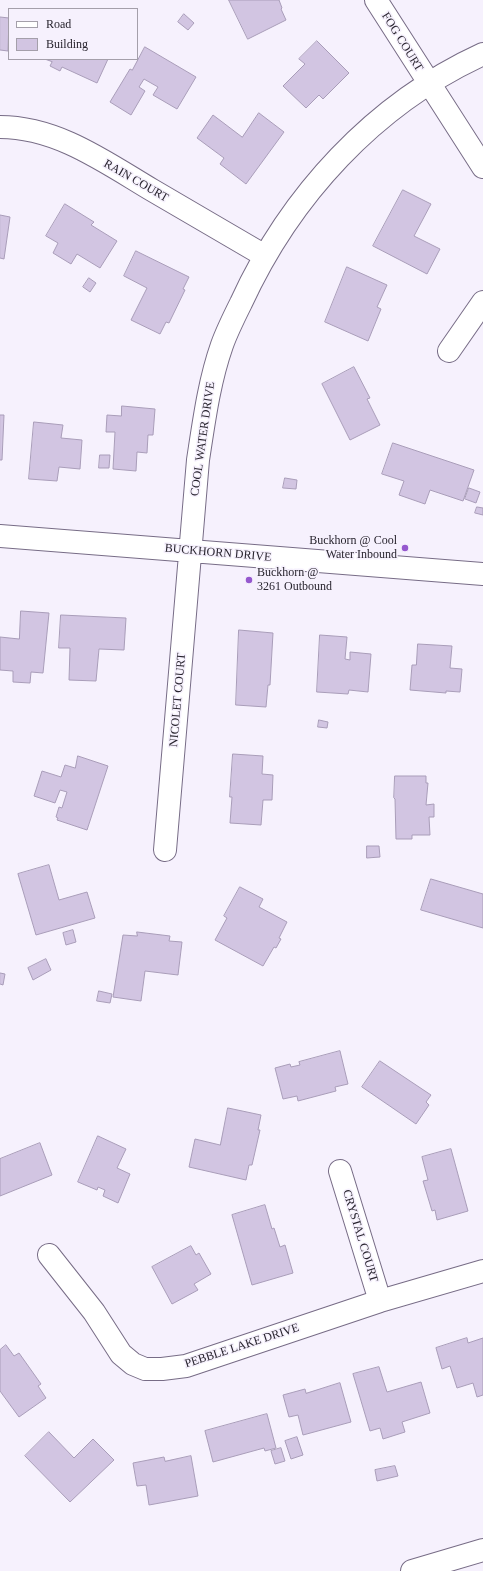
<!DOCTYPE html>
<style>
body{margin:0}
#map{position:relative;width:483px;height:1571px;overflow:hidden;background:#f6f1fd;font-family:Georgia,serif}
canvas{display:block}
.legend{position:absolute;left:8px;top:8px;width:130px;height:52px;box-sizing:border-box;background:#f6f1fd;border:1px solid #a49faa;margin:0;padding:5px 7px;list-style:none;font-size:12px;color:#28242e}
.legend li{display:flex;align-items:center;gap:8px;height:20px}
.legend b{width:20px;border:1px solid #a49faa}
</style>
<div id="map">
<canvas width="483" height="1571"></canvas>
<ul class="legend">
<li><b style="height:5px;background:#fff"></b>Road</li>
<li><b style="height:11px;background:#d2c5e2"></b>Building</li>
</ul>
</div>
<script>
const ctx = document.querySelector('canvas').getContext('2d');
ctx.lineJoin = 'round';
function fillPath(path, color) { ctx.fillStyle = color; ctx.fill(path, 'evenodd'); }
function strokePath(path, color, width, dash) { ctx.strokeStyle = color; ctx.lineWidth = width; ctx.lineCap = dash ? 'butt' : 'round'; ctx.setLineDash(dash || []); ctx.stroke(path); }
function label(font, color, halo, rows, align = 'center') {
  ctx.font = font + ' Georgia,serif'; ctx.lineWidth = 3; ctx.setLineDash([]); ctx.textBaseline = 'middle'; ctx.strokeStyle = halo; ctx.fillStyle = color; for (const [text, x, y, turn = 0] of rows) {
    ctx.save(); ctx.translate(x, y); ctx.rotate((+turn || 0) * Math.PI / 180); ctx.textAlign = isNaN(turn) ? turn : align; if (halo) ctx.strokeText(text, 0, 0); ctx.fillText(text, 0, 0); ctx.restore();
  }
}
const building = new Path2D(`
 M229 0H279L282 8 281 9 286 20 248 39Z
 M184 14 194 23 188 30 178 22Z
 M0 17 9 18 8 51 0 50Z
 M317 41 349 73 323 99 319 95 306 108 283 86 305 64 299 59Z
 M145 47 196 77 177 109 153 95 158 87 144 79 139 87 145 91 131 115 110 102 130 69 132 70Z
 M45 59H108L97 83 62 67 60 71 50 66 52 62Z
 M259 113 284 132 246 184 220 164 224 158 197 138 213 115 242 137Z
 M403 190 431 204 414 236 440 249 427 274 373 246Z
 M65 204 94 222 91 225 117 241 100 268 77 254 71 264 53 253 58 243 46 236Z
 M0 215 10 217 4 259 0 258Z
 M136 251 189 277 183 289 185 290 169 323 166 322 160 334 131 320 147 288 124 276Z
 M347 267 387 285 377 307 381 309 368 341 325 322Z
 M89 278 96 283 90 292 83 287Z
 M354 367 370 398 367 399 380 425 350 440 322 384Z
 M122 406 155 409 153 435H148L147 453 137 452 136 471 113 469 115 432H106L107 415 121 416Z
 M0 415H4L2 460H0Z
 M34 422 63 425 61 438 82 440 80 469 59 467 57 481 29 479Z
 M393 443 474 470 463 501 430 490 425 504 399 495 404 481 382 474Z
 M100 455H110L109 468H99Z
 M285 478 297 480 296 489 283 488Z
 M469 488 480 492 476 503 465 499Z
 M477 507 483 508V515L475 513Z
 M21 611 49 613 43 673 31 672 30 683 13 682V671L0 670V637L19 639Z
 M61 615 126 618 124 650 99 649 96 681 69 680 70 648H59Z
 M239 630 273 633 270 685H268L266 707 236 705Z
 M320 635 347 637 345 659 350 660V652L371 654 368 692 349 690 348 694 317 692Z
 M418 644 452 646 450 668 462 669 460 692 446 691V693L410 690 412 665H416Z
 M319 720 328 722 327 728 318 727Z
 M233 754 263 756 262 774 273 775 272 800H263L261 825 230 823 232 797H230Z
 M78 756 108 766 87 830 57 820 58 818 56 817 59 807 62 808 67 792 60 790 55 803 34 796 42 771 61 777 65 765 75 768Z
 M395 776H426V783H428L426 805 434 804V817H429L430 835H412V839H396L395 799 394 798Z
 M367 846H379L380 857 367 858Z
 M49 865 59 900 87 892 95 918 36 935 18 874Z
 M431 879 483 894V928L421 910Z
 M240 887 263 899 259 907 287 922 279 938 281 939 276 948 274 947 263 966 215 940 227 918 224 916Z
 M73 930 76 942 66 945 63 933Z
 M137 932 170 936 169 941 182 942 178 975 145 971 141 1001 113 997 123 935 137 936Z
 M46 959 51 970 33 980 28 968Z
 M0 973 5 974 3 985 0 984Z
 M99 991 112 994 110 1003 97 1001Z
 M340 1051 348 1084 335 1087 336 1091 298 1101 297 1096 283 1099 275 1068 290 1064 291 1067 300 1065 299 1062Z
 M380 1061 431 1095 426 1102 429 1105 416 1124 362 1087Z
 M228 1108 261 1115 258 1130H260L252 1165H249L246 1180 189 1167 195 1139 220 1145Z
 M98 1136 126 1149 117 1168 130 1174 118 1203 103 1196 105 1190 98 1187 97 1190 78 1182Z
 M40 1143 52 1175 0 1196V1159Z
 M451 1149 468 1211 437 1220 435 1210 432 1211 423 1181 428 1180 422 1157Z
 M265 1205 272 1229 274 1228 280 1247 285 1245 293 1273 252 1285 232 1215Z
 M191 1246 196 1255 199 1253 211 1274 194 1284 198 1290 172 1304 152 1267Z
 M467 1338 468 1343 483 1338V1395L477 1397 473 1383 457 1388 450 1366 442 1369 436 1348Z
 M6 1345 14 1356 19 1353 41 1384 38 1386 46 1398 19 1417 0 1391V1350Z
 M379 1367 387 1392 421 1382 430 1413 402 1422 405 1432 383 1439 380 1428 370 1431 353 1374Z
 M340 1383 351 1422 303 1435 298 1415 289 1417 283 1395 305 1389 306 1393Z
 M267 1414 276 1448 265 1451 264 1448 213 1462 205 1431Z
 M49 1432 74 1458 93 1439 114 1460 70 1502 25 1456Z
 M297 1437 303 1455 291 1459 285 1441Z
 M281 1448 285 1461 275 1464 271 1451Z
 M191 1456 198 1496 149 1505 146 1485 137 1486 133 1463 164 1457 165 1461Z
 M395 1466 398 1476 377 1481 375 1470Z`);
fillPath(building, '#d2c5e2');
strokePath(building, '#a99db9', 1);
const minor = new Path2D(`
 M376 0 483 167
 M0 127C57 127 105 162 152 190 190 212 227 234 265 256
 M449 351 483 302
 M0 536 483 574
 M165 850 198 460C204 421 209 382 222 345 227 331 234 317 241 303 290 196 374 104 483 54
 M340 1171 380 1301
 M49 1255 94 1312 121 1354 133 1364 145 1369H162L186 1366 380 1301 483 1271`);
const tertiary = new Path2D(`
 M412 1571 483 1550`);
strokePath(minor, '#776c86', 24);
strokePath(tertiary, '#776c86', 24);
strokePath(minor, '#fff', 22);
strokePath(tertiary, '#fff', 22);
for (const [x, y, r, color] of [
 [405,548,4,"#9558ce"],
 [249,580,4,"#9558ce"]
]) { const dot = new Path2D(); dot.arc(x, y, r, 0, 2 * Math.PI); ctx.fillStyle = color; ctx.fill(dot); strokePath(dot, '#f6f1fd', 1.5); }
label('12px', '#28242e', '#f6f1fd', [
 ["FOG COURT",402,42,58],
 ["RAIN COURT",136,181,30],
 ["COOL WATER DRIVE",203,439,-82],
 ["BUCKHORN DRIVE",218,553,5],
 ["NICOLET COURT",178,700,-85],
 ["CRYSTAL COURT",360,1236,73],
 ["PEBBLE LAKE DRIVE",242,1346,-18]
]);
label('12px', '#28242e', '#f6f1fd', [
 ["Buckhorn @ Cool",397,541],
 ["Water Inbound",397,555],
 ["Buckhorn @",257,573,"left"],
 ["3261 Outbound",257,587,"left"]
], 'right');
</script>
